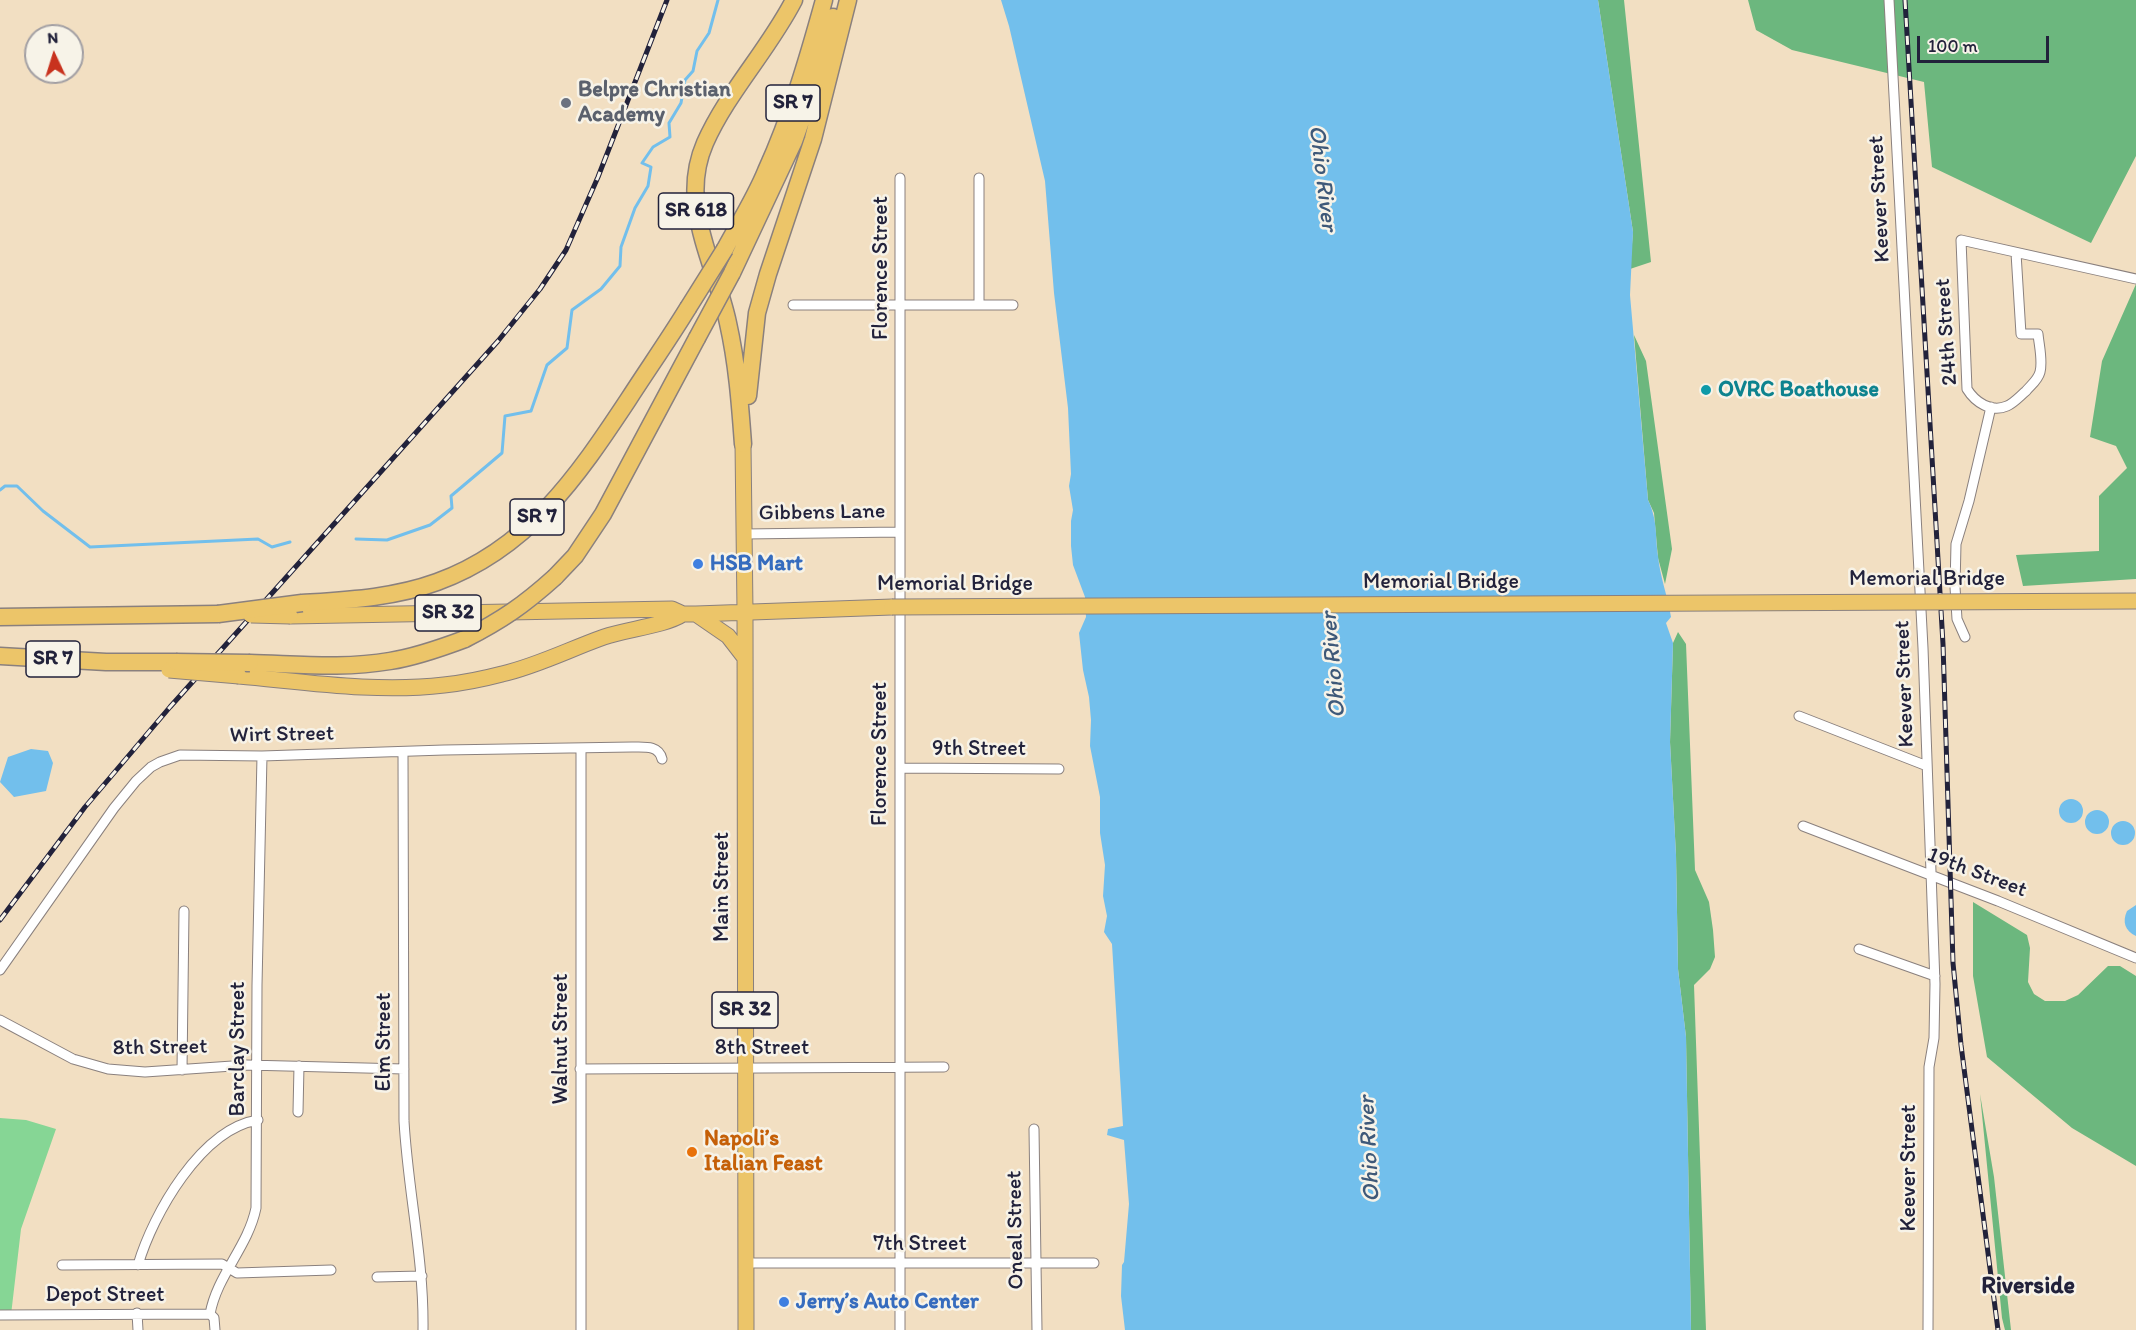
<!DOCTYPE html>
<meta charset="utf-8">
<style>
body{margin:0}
#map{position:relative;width:2136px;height:1330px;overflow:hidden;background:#f2dfc2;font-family:Itim,sans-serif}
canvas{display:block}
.north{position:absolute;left:24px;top:24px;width:60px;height:60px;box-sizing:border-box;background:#f7f3e8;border:2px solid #a29fa3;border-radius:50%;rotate:356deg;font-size:16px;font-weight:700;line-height:24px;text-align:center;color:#22223b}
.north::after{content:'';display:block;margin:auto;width:21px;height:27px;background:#c8321e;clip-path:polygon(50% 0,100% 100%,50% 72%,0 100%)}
.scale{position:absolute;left:1917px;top:36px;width:132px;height:27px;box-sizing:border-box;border:3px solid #22223b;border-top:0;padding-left:8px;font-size:18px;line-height:21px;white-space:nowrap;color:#22223b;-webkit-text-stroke:4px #f7f3e8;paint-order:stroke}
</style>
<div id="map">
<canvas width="2136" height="1330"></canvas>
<div class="north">N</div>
<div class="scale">100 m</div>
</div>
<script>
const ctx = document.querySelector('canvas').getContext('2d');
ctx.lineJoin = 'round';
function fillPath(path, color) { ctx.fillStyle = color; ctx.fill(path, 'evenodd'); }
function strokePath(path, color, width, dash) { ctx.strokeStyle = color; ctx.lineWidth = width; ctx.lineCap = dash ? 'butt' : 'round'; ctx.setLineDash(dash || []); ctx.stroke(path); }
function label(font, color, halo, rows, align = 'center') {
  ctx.font = font + ' Itim,sans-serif'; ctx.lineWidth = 5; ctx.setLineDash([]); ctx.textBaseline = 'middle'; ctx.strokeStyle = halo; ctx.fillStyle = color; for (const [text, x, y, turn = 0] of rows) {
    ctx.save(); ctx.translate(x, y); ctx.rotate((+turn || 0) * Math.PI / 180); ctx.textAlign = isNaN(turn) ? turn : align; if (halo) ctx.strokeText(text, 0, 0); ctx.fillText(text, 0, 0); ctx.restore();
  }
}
fillPath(new Path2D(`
 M0 1118 26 1120 56 1129 21 1229 11 1315H0Z`), '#86d695');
fillPath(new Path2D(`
 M1598 0H1624L1651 262 1630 269 1633 232Z
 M1748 0H2136V156L2091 243 1932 167 1924 82 1792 50 1756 30Z
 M2136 284V579L2023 586 2016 555 2099 551V496L2127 468 2116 446 2090 437 2102 361Z
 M1634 335 1646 361 1672 549 1665 584 1658 558 1654 513 1648 500Z
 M1678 632 1686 644 1695 870 1709 902 1713 930 1715 957 1710 969 1694 985 1706 1330H1691L1686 1037 1678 969 1676 855 1670 742 1673 643Z
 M1973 902 2027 935 2030 948 2028 982 2034 994 2045 1001H2065L2078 995 2108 966H2120L2136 976V1166L2072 1128 1987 1057 1973 976Z
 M1980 1094 1994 1177 2011 1330H2005L2002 1318Z`), '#6cb77e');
fillPath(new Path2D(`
 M1001 0H1598L1633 232 1630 295 1648 500C1658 521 1655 535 1658 556 1660 577 1668 597 1671 617L1666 623 1673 643 1670 742 1676 855 1678 969 1686 1037 1691 1330H1125L1121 1296 1122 1265 1124 1262 1129 1204 1124 1140 1107 1135 1108 1129 1123 1126 1112 944 1104 932 1107 916 1103 896 1105 865 1100 833V797L1090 746 1091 720 1089 697 1083 670 1079 633 1086 617 1085 597 1073 565 1071 546V521L1073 510 1069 486 1071 474 1068 408 1054 293 1045 181 1009 26Z
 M31 749 48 751 53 763 46 791 14 797 0 782 8 757Z
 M2059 811a12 12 0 1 1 24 0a12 12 0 1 1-24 0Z
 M2085 822a12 12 0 1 1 24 0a12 12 0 1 1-24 0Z
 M2111 833a12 12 0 1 1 24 0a12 12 0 1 1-24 0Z
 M2136 905V936C2125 931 2122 922 2127 911Z`), '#72bfec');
strokePath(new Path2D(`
 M0 490 5 486H17L43 511 90 547 258 539 272 547 290 542
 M356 539 387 540 430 525 452 508 451 496 502 453 505 416 531 411 547 365 567 348 572 310 601 289 620 266 621 247 635 208 648 186 651 167 642 163 653 147 670 137 669 123 681 103 685 80 693 71 697 51 709 33 718 0`), '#72bfec', 3);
const minor = new Path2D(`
 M1889 0 1923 648 1935 984 1934 1038 1929 1067 1928 1330
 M900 178V1330
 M2016 253 2021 334H2038C2039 345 2043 361 2040 372 2038 380 2031 385 2026 391 2020 396 2014 403 2007 406 1991 413 1975 402 1967 389L1961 240 2136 279
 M793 305H1013
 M979 305V178
 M745 534 900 532
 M1965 637 1957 619 1955 587 1956 544 1969 501 1991 407
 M1799 716 1927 766
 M581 748V1330
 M403 752 404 1121C408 1192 424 1258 423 1330
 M900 768 1059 769
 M1803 826 1998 901 2136 958
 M1859 949 1935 976
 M0 970 114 808 136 781 151 767 160 762 180 755 262 756 444 750 632 747C644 747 659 745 662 759
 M0 1020 73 1059 108 1069 145 1072 247 1065 404 1069
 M580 1069 944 1067
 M182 1070 184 911
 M298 1112 299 1066
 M1034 1129 1037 1330
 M746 1263H1094
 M62 1265 222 1264 237 1273 331 1270
 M138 1265C153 1214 201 1129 258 1120
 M377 1277 422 1276
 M137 1313 138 1330
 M0 1315 210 1314
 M215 1330 214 1318 210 1314C217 1275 248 1247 256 1208L257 985 262 756`);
const primary = new Path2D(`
 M743 444 745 611 746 1330
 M696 614 728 636 745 658
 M290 616 672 609 683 614H696L892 607
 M239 676C306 682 376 693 444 685 463 683 483 679 502 674 537 666 570 649 604 637 627 629 664 626 683 614`);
const trunk = new Path2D(`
 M725 249C739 223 755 198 766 171 791 116 808 58 824 0
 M732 273 794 141 811 93 833 17
 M748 396 757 313 768 274 813 139 848 0
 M743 444C740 403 737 363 728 323 715 262 678 205 705 143 727 93 769 49 794 0
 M555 577 575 556 603 514 697 338
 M302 603C348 600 393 598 437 582 528 549 577 477 628 400 648 369 669 339 688 308
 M0 617 218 614
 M0 656 106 662H176
 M250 663C296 664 344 669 390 661 416 657 441 648 465 639`);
strokePath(minor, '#8a807e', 11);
strokePath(primary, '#8a807e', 17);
strokePath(trunk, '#8a807e', 19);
strokePath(minor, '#fff', 9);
strokePath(primary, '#ecc569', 15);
strokePath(trunk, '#ecc569', 16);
const rail = new Path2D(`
 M1905 0 1943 644 1953 963 1961 1045 1998 1330
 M0 920 85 807 170 707 498 341 540 289 566 250 598 177 667 0`);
strokePath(rail, '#22223b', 5);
strokePath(rail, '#f7f3e8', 3, [9]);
const primaryBridge = new Path2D(`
 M892 607 2136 601
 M251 615 290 616
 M169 670 239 676`);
const trunkBridge = new Path2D(`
 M688 308 725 249
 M697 338 732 273
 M218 614 302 603
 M465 639C502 620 524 605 555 577
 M176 662 250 663`);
strokePath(primaryBridge, '#8a807e', 17, []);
strokePath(trunkBridge, '#8a807e', 19, []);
strokePath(primaryBridge, '#ecc569', 15);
strokePath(trunkBridge, '#ecc569', 16);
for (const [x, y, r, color] of [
 [566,103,6,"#6b7280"],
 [1706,390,6,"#0f9aa8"],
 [698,564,6,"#3f7fe0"],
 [692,1152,6,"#e8710a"],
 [784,1302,6,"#3f7fe0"]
]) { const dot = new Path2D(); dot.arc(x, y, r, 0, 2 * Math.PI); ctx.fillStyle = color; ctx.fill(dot); strokePath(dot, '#f7f3e8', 2); }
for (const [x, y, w] of [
 [793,103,54],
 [696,211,75],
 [537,517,54],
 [448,613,66],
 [53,659,54],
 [745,1010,66]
]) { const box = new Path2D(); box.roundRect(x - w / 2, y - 18, w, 36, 4.5); ctx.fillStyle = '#f7f3e8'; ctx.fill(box); strokePath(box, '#22223b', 1.5); }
label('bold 21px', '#22223b', null, [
 ["SR 7",793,103],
 ["SR 618",696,211],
 ["SR 7",537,517],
 ["SR 32",448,613],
 ["SR 7",53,659],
 ["SR 32",745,1010]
]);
label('bold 22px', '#5b616d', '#f7f3e8', [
 ["Belpre Christian",578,90],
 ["Academy",578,115]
], 'left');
label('22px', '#22223b', '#f7f3e8', [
 ["Keever Street",1880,199,-93],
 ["Florence Street",881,268,-90],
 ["24th Street",1947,332,-94],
 ["Gibbens Lane",822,513,-1],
 ["Memorial Bridge",1927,579],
 ["Memorial Bridge",1441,582],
 ["Memorial Bridge",955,584],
 ["Keever Street",1905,684,-92],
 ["Wirt Street",282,735,-1],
 ["9th Street",979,749],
 ["Florence Street",880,754,-90],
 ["19th Street",1977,873,21],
 ["Main Street",722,887,-90],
 ["Walnut Street",561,1039,-90],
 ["Elm Street",384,1042,-90],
 ["8th Street",160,1048,-1],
 ["8th Street",762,1048],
 ["Barclay Street",238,1049,-90],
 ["Keever Street",1909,1168,-90],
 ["Oneal Street",1016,1230,-91],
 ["7th Street",920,1244],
 ["Depot Street",105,1295]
]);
label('bold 22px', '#0d838f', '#f7f3e8', [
 ["OVRC Boathouse",1718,390]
], 'left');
label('bold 22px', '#366cbe', '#f7f3e8', [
 ["HSB Mart",710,564],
 ["Jerry’s Auto Center",796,1302]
], 'left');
label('bold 22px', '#c56008', '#f7f3e8', [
 ["Napoli’s",704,1139],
 ["Italian Feast",704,1164]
], 'left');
label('italic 24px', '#3e5979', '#f7f3e8', [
 ["Ohio River",1322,178,83],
 ["Ohio River",1334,665,-95],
 ["Ohio River",1370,1149,-93]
]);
label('bold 24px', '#22223b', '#f7f3e8', [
 ["Riverside",2028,1287]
]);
</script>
